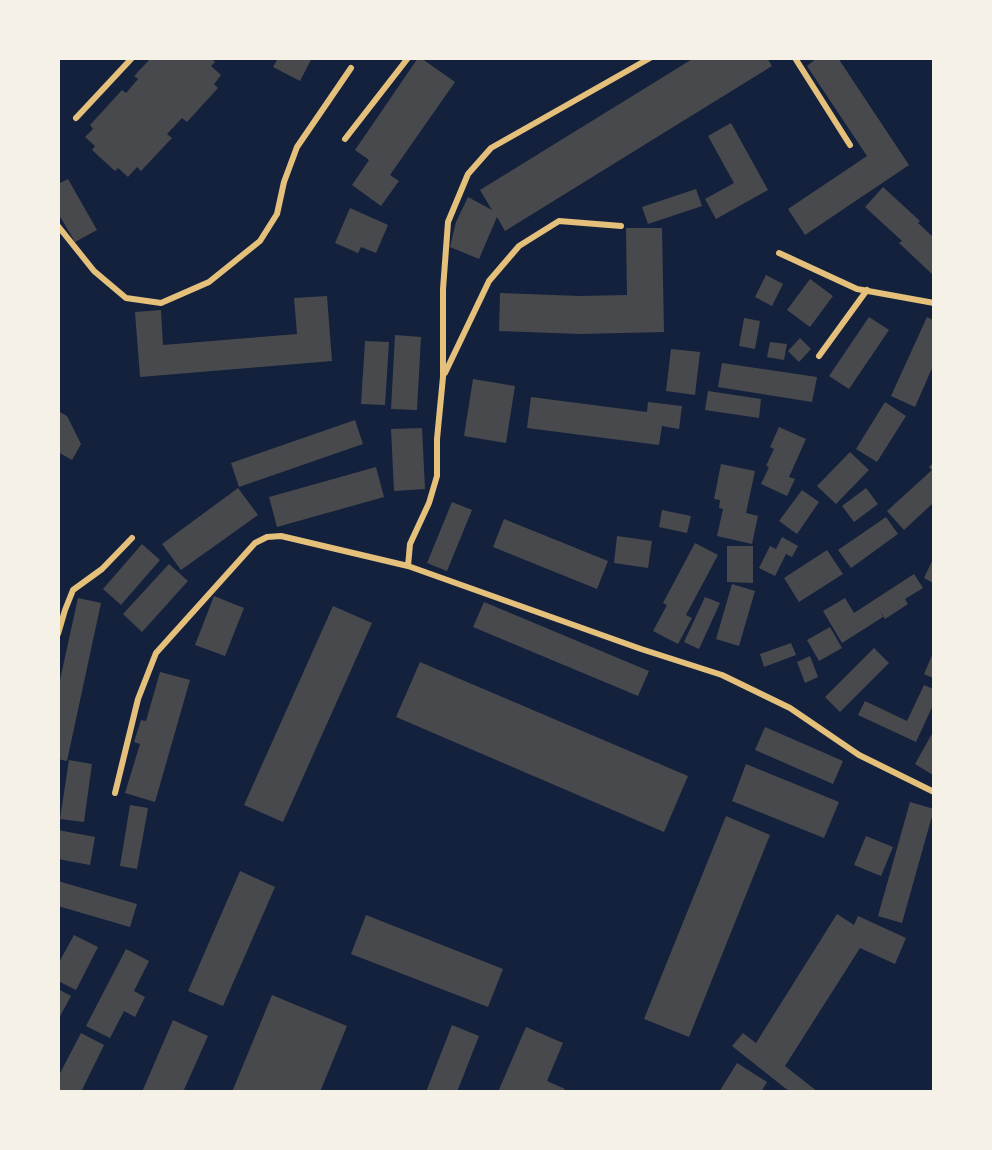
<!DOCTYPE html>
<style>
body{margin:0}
#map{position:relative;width:992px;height:1150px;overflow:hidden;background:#14213d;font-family:Raleway,sans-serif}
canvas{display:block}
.frame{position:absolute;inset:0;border:60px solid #f6f1e7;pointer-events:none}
</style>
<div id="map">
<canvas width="992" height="1150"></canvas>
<div class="frame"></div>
</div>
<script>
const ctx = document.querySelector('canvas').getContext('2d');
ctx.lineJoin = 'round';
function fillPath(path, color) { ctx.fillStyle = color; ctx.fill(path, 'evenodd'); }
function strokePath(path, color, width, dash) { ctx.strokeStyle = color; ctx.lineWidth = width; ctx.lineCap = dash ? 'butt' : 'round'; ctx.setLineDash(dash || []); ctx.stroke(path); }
fillPath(new Path2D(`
 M151 58H211L215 62 211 66 221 75 214 84 218 88 187 122 182 118 167 134 172 138 141 171 137 167 128 177 118 168 115 171 92 150 95 146 85 137 93 129 90 125 122 90 126 93 138 79 134 76Z
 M278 58H312L300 81 273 67Z
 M418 58H421L455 82 390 175 399 181 381 206 352 185 369 160 355 150Z
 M694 58H767L772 66 505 231 497 217 479 259 450 247 456 222 468 197 492 210 480 190Z
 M817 58H838L909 165 805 235 788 209 867 156 807 66Z
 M731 123 768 190 716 219 705 199 734 183 708 136Z
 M68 179 97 230 75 242 58 213V184Z
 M883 187 920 221 918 223 933 237V275L899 243 902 241 865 207Z
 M696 189 702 206 648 224 642 207Z
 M350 208 388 225 376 253 361 247 358 253 335 243Z
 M626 228H662L664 332 580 334 499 331 500 293 580 296 627 295Z
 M766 275 783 284 772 306 755 297Z
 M810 279 833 296 810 327 787 310Z
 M327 296 332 361 140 377 135 312 161 310 163 345 297 334 294 298Z
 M869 317 889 330 849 389 829 376Z
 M927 317 933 320V366L915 407 891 396Z
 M744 318 760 321 755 349 739 346Z
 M395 335 421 337 417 410 391 409Z
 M800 338 811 349 799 362 788 351Z
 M365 341 389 342 385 405 361 404Z
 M770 342 787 344 784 360 767 357Z
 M671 349 700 352 695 395 666 391Z
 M722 363 817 377 812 402 718 387Z
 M473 379 515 386 506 443 464 436Z
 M708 391 761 399 759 418 705 410Z
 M531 397 647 412 648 402 682 406 679 429 662 426 659 445 527 428Z
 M885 402 906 416 877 462 856 449Z
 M58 411 67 416 81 444 72 460 58 452Z
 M355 420 363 444 239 487 231 463Z
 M779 427 806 439 789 477 795 479 787 496 761 484 769 467 766 466 774 449 770 447Z
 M422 428 425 489 394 491 391 429Z
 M850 452 869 470 836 504 817 486Z
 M933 463V503L904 530 887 511 932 470 929 467Z
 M721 464 755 471 746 513 758 516 752 544 717 536 723 509 719 508 720 500 714 499Z
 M376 467 384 497 277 527 269 497Z
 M238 488 258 515 181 570 162 544Z
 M866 488 878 504 854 522 842 506Z
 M802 490 819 502 797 534 779 521Z
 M452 502 472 510 447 571 427 563Z
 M662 510 691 516 687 533 659 527Z
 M886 517 898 534 851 568 838 550Z
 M504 519 608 561 597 589 493 547Z
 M617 536 652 541 648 568 614 563Z
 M782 537 798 546 792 557 786 554 775 576 759 568 770 546 776 549Z
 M695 543 718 555 686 615 692 618 678 644 653 631 667 605 663 603Z
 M142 544 160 560 121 605 103 589Z
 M727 546H753V583L727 582Z
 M827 550 843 574 799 602 784 578Z
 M933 559V583L924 578Z
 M169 564 188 581 142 632 123 614Z
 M914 574 923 588 905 599 908 604 885 619 880 611 883 617 842 643 823 611 845 598 854 613Z
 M732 584 755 591 739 646 716 639Z
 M214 596 244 608 225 656 195 645Z
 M705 597 720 603 699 649 684 642Z
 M78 598 101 603 67 761 58 759V689Z
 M484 602 649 671 638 696 473 627Z
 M333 606 372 623 283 822 244 805Z
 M830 627 842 648 819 661 807 640Z
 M791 643 796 655 764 667 760 654Z
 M874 648 889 663 840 712 825 697Z
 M933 653V678L924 674Z
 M810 656 818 677 805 683 797 662Z
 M420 662 688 776 664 832 396 717Z
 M160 672 190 680 155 802 125 793 140 744 134 742 141 720 146 721Z
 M924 685 933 689V705L916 742 858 715 865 701 907 721Z
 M765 727 843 761 833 784 755 750Z
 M933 732V775L915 764Z
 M69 760 92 764 84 822 60 819Z
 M746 764 839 802 824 838 732 801Z
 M910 802 934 809 902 923 878 916Z
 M130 805 148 808 137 869 120 866Z
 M726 816 770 835 689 1037 644 1019Z
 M58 830 95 837 90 865 58 859Z
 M866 836 893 847 881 876 854 865Z
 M240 871 275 887 223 1006 188 991Z
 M58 881 137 904 130 927 58 906Z
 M837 914 854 925 858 916 906 938 895 964 860 948 785 1066 818 1092H790L732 1046 743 1033 756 1043Z
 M366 915 503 969 488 1007 351 954Z
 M74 935 98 947 76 990 58 981V964Z
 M126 949 149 961 134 991 145 997 135 1017 124 1011 110 1038 86 1026Z
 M58 989 71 996 58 1020Z
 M272 995 347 1026 320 1092H232Z
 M173 1020 208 1036 183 1092H142Z
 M452 1025 479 1036 457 1092H426Z
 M526 1027 563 1043 547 1081 565 1089 563 1092H498Z
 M81 1033 104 1045 81 1092H58V1077Z
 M737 1063 767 1082 761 1092H719Z`), '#48494c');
strokePath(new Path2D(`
 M650 58 491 148 468 174 448 222 443 289V377L437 439V476L429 503 410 544 408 566 641 649 722 675 790 708 859 755 934 792
 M795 58 850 145
 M76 118 132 58
 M345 139 408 58
 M58 226 94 271 126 298 161 303 209 282 260 241 277 214 284 182 297 147 351 68
 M779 253 857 289 934 303
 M819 356 867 290
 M445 373 489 281 519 246 559 221 621 226
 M58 634 65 610 73 590 102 569 132 538
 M115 793 138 699 156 653 255 543 267 537 281 536 408 566`), '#e5c07b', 6);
</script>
